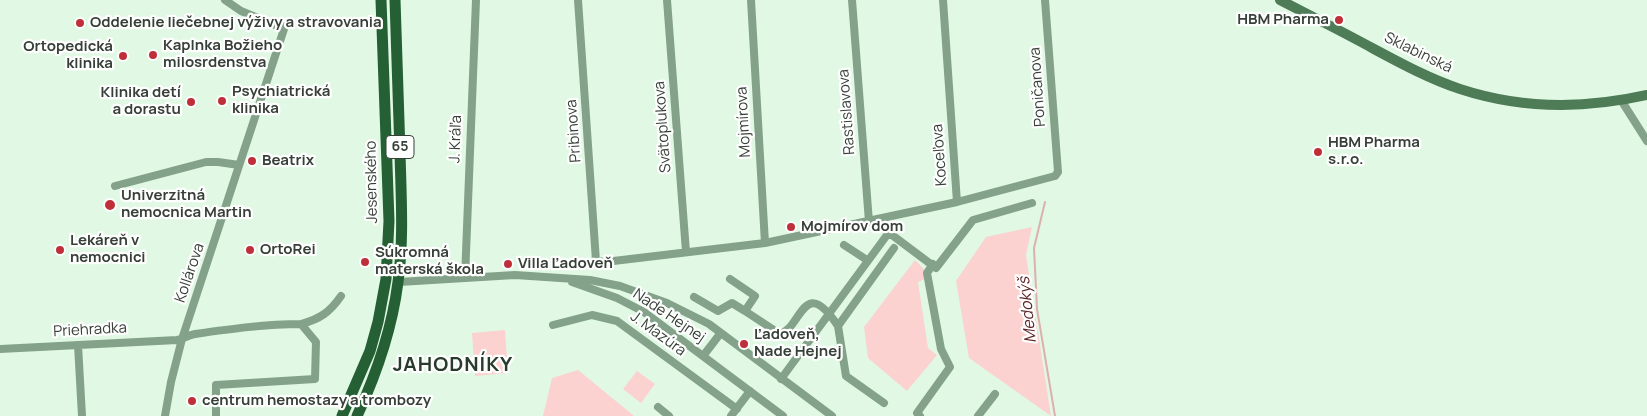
<!DOCTYPE html>
<meta charset="utf-8">
<style>
body{margin:0}
canvas{display:block;background:#e1f8e4}
</style>
<canvas width="1647" height="416"></canvas>
<script>
const ctx = document.querySelector('canvas').getContext('2d');
ctx.lineJoin = 'round';
function fillPath(path, color) { ctx.fillStyle = color; ctx.fill(path, 'evenodd'); }
function strokePath(path, color, width, dash) { ctx.strokeStyle = color; ctx.lineWidth = width; ctx.lineCap = dash ? 'butt' : 'round'; ctx.setLineDash(dash || []); ctx.stroke(path); }
function label(font, color, halo, rows, align = 'center') {
  ctx.font = font + ' Manrope,sans-serif'; ctx.lineWidth = 4.5; ctx.setLineDash([]); ctx.textBaseline = 'middle'; ctx.strokeStyle = halo; ctx.fillStyle = color; for (const [text, x, y, turn = 0] of rows) {
    ctx.save(); ctx.translate(x, y); ctx.rotate((+turn || 0) * Math.PI / 180); ctx.textAlign = isNaN(turn) ? turn : align; if (halo) ctx.strokeText(text, 0, 0); ctx.fillText(text, 0, 0); ctx.restore();
  }
}
fillPath(new Path2D(`
 M1032 227 1026 255 1051 416 969 358 956 281 986 237Z
 M915 260 924 269 925 279 918 282 928 348 937 355 907 391 868 358 864 327Z
 M505 330 508 373 475 376 472 333Z
 M578 370 633 415 634 416H543L552 378Z
 M637 371 655 384 641 403 623 389Z`), '#fbd2cf');
strokePath(new Path2D(`
 M1045 202 1034 248 1037 309 1055 416`), '#dcb0ad', 2);
strokePath(new Path2D(`
 M225 0 241 11 277 26 283 31
 M578 0 596 261 605 262 765 243 957 202
 M667 0 686 252
 M751 0 765 243
 M852 0 869 222
 M943 0 957 202 1055 176 1058 172 1045 0
 M1621 100 1647 141
 M115 186 206 162H218L239 165
 M844 245 867 260
 M465 278 476 0
 M399 282 515 275 590 280 620 286 667 303 709 324 832 416
 M572 282 617 298 644 312 783 416
 M694 297 718 311 732 303 745 311 755 296 730 279
 M745 311 780 334C802 328 803 273 838 326
 M301 324C320 319 330 312 341 296
 M553 325 592 315 617 321 737 409
 M78 345 82 416
 M0 349 177 340C183 339 188 335 195 334 230 329 266 324 301 324L316 342 315 379 216 385V416
 M703 356 720 334
 M781 379 887 235H892L936 268 973 220 1032 203
 M884 403 846 376 838 326 894 248
 M658 407 669 416
 M165 416 171 382 182 339 285 26
 M731 416 750 391
 M920 416 917 413 950 367 941 349 927 273 933 264
 M978 416 995 394`), '#84a289', 8);
strokePath(new Path2D(`
 M1280 0C1311 16 1343 32 1374 49 1402 64 1430 79 1460 89 1521 109 1585 109 1647 95`), '#4e7c57', 10);
strokePath(new Path2D(`
 M342 416 370 351 378 322 386 279 389 221 381 0
 M357 416C377 373 392 329 398 282 404 239 401 195 400 152 398 102 397 51 395 0`), '#246034', 11);
for (const [x, y, r, color] of [
 [1339,20,5,"#bf2f39"],
 [80,23,5,"#bf2f39"],
 [153,55,5,"#bf2f39"],
 [123,56,5,"#bf2f39"],
 [222,101,5,"#bf2f39"],
 [191,102,5,"#bf2f39"],
 [1318,152,5,"#bf2f39"],
 [252,161,5,"#bf2f39"],
 [110,205,6,"#bf2f39"],
 [791,227,5,"#bf2f39"],
 [60,250,5,"#bf2f39"],
 [250,250,5,"#bf2f39"],
 [365,262,5,"#bf2f39"],
 [508,264,5,"#bf2f39"],
 [744,344,5,"#bf2f39"],
 [192,401,5,"#bf2f39"]
]) { const dot = new Path2D(); dot.arc(x, y, r, 0, 2 * Math.PI); ctx.fillStyle = color; ctx.fill(dot); strokePath(dot, '#fefefe', 2); }
for (const [x, y, w] of [
 [400,147,28]
]) { const box = new Path2D(); box.roundRect(x - w / 2, y - 11.5, w, 23, 4); ctx.fillStyle = '#fefefe'; ctx.fill(box); strokePath(box, '#374038', 1); }
label('bold 14px', '#374038', null, [
 ["65",400,147]
]);
label('bold 15px', '#374038', '#fefefe', [
 ["HBM Pharma",1329,20,"right"],
 ["Oddelenie liečebnej výživy a stravovania",90,23],
 ["Kaplnka Božieho",163,46],
 ["milosrdenstva",163,63],
 ["Ortopedická",113,47,"right"],
 ["klinika",113,64,"right"],
 ["Psychiatrická",232,92],
 ["klinika",232,109],
 ["Klinika detí",181,93,"right"],
 ["a dorastu",181,110,"right"],
 ["HBM Pharma",1328,143],
 ["s.r.o.",1328,160],
 ["Beatrix",262,161],
 ["Univerzitná",121,196],
 ["nemocnica Martin",121,213],
 ["Mojmírov dom",801,227],
 ["Lekáreň v",70,241],
 ["nemocnici",70,258],
 ["OrtoRei",260,250],
 ["Súkromná",375,253],
 ["materská škola",375,270],
 ["Villa Ľadoveň",518,264],
 ["Ľadoveň,",754,335],
 ["Nade Hejnej",754,352],
 ["centrum hemostazy a trombozy",202,401]
], 'left');
label('15px', '#374038', '#fefefe', [
 ["Sklabinská",1418,53,26],
 ["Poničanova",1038,87,-94],
 ["Rastislavova",847,112,-94],
 ["Mojmírova",744,122,-93],
 ["Svätoplukova",663,127,-94],
 ["Pribinova",574,131,-94],
 ["J. Kráľa",456,139,-88],
 ["Koceľova",940,155,-94],
 ["Jesenského",372,182,-91],
 ["Kollárova",190,273,-71],
 ["Nade Hejnej",669,316,34],
 ["Priehradka",90,330,-3],
 ["J. Mazúra",658,334,36]
]);
label('italic 16px', '#5e2727', '#fefefe', [
 ["Medokýš",1028,310,-96]
]);
ctx.letterSpacing = '1px';
label('bold 20px', '#293b2c', '#fefefe', [
 ["JAHODNÍKY",453,365]
]);
ctx.letterSpacing = '0px';
</script>
